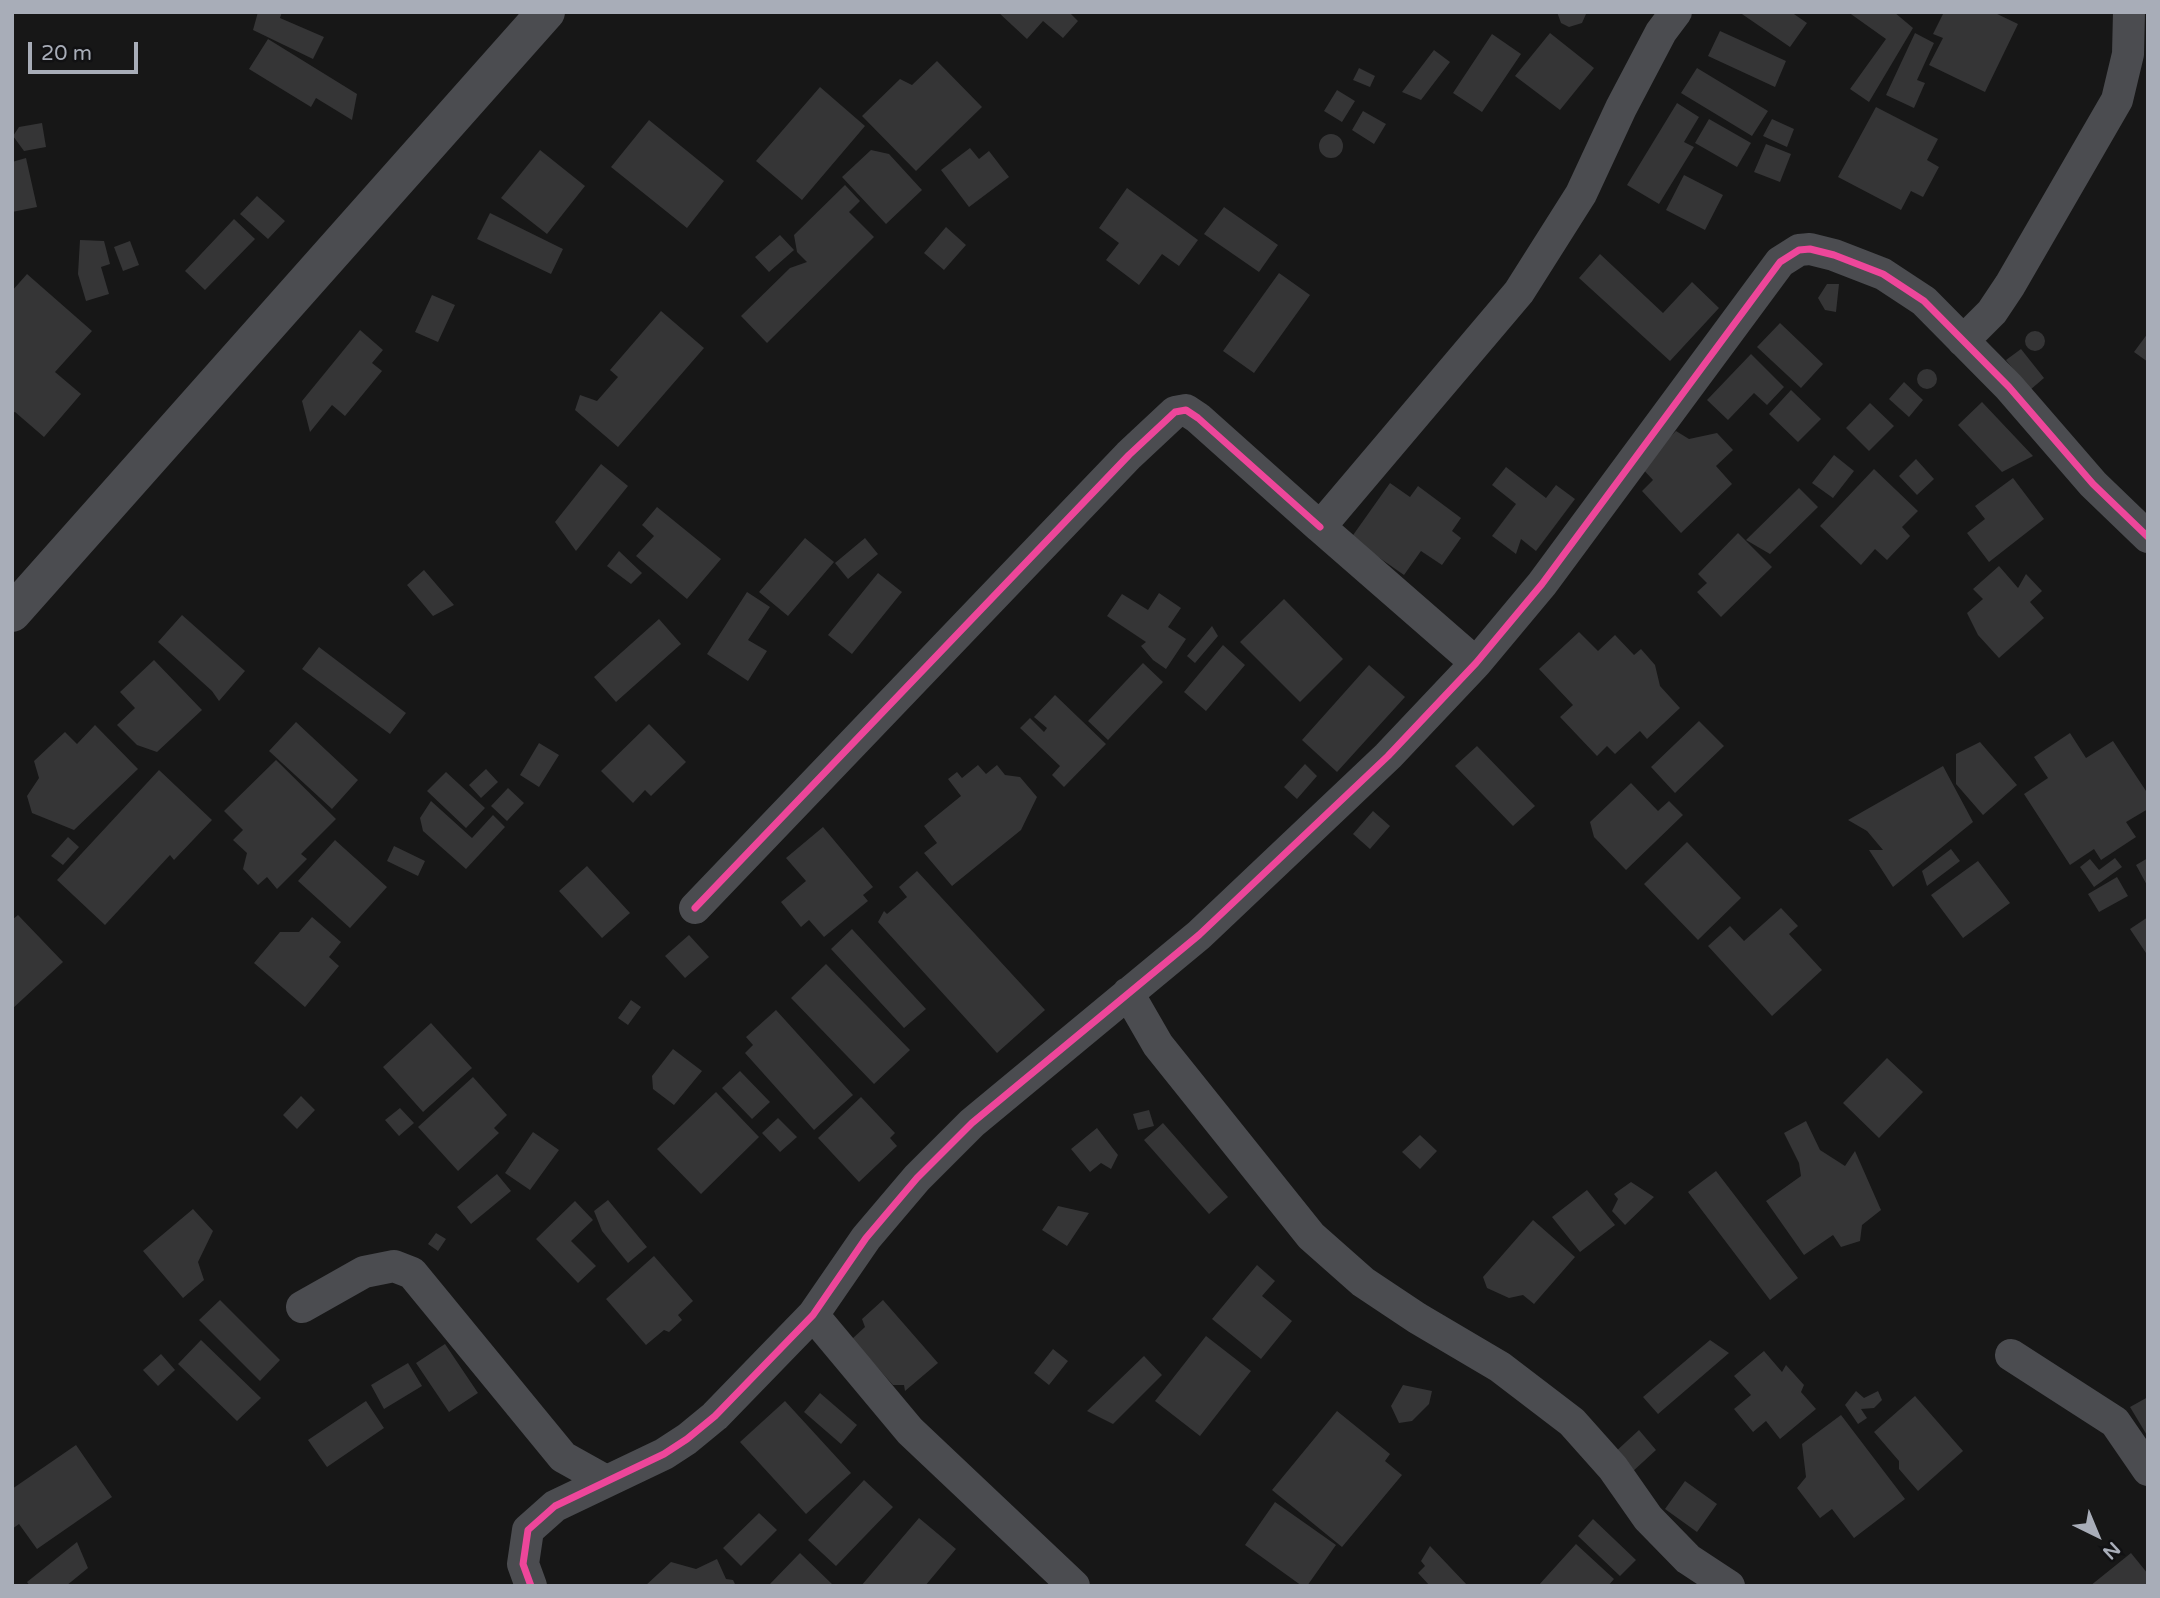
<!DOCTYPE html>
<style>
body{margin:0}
#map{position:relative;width:2160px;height:1598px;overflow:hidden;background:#171717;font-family:"Varela Round",sans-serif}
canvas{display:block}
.frame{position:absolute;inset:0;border:14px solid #a8adb8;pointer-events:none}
.north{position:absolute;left:2062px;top:1500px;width:70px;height:70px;-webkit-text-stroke:5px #111113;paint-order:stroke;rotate:137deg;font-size:19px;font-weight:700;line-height:28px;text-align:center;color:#a8adb8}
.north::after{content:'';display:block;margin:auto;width:24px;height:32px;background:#a8adb8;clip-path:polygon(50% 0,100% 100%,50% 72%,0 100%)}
.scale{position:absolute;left:28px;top:42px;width:110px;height:32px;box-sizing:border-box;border:4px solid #a8adb8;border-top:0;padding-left:9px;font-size:21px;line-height:24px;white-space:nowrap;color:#a8adb8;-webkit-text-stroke:5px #111113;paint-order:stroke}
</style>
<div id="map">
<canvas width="2160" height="1598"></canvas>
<div class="frame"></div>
<div class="north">N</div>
<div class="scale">20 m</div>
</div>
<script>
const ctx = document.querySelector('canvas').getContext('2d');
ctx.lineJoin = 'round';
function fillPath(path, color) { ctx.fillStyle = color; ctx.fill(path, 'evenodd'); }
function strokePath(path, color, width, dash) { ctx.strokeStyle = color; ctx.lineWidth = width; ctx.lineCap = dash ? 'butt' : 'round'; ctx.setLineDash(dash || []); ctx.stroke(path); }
fillPath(new Path2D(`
 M258 12H282L280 18 324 37 313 59 253 30Z
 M998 12H1069L1078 21 1063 38 1043 21 1027 39Z
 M1557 12H1586V14L1582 23 1569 27 1561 23Z
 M1739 12H1791L1807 23 1790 47Z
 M1848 12H1894L1913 28 1869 102 1850 89 1886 39Z
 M1944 12H1993L2018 24 1985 92 1929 65 1943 38 1933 34Z
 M1720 31 1786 61 1775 87 1708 56Z
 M1550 33 1594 68 1560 110 1515 76Z
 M1915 33 1934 43 1917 80 1925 83 1914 108 1886 95Z
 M1492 34 1521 54 1482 112 1453 93Z
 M268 39 357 94 352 120 316 98 311 107 249 69Z
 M1434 50 1450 62 1421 100 1402 92Z
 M937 61 982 107 916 171 862 116 900 79 912 85Z
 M1359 68 1375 76 1370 87 1353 80Z
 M1697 68 1768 111 1752 136 1681 93Z
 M820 87 865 126 802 200 756 161Z
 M1337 90 1355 101 1342 122 1324 111Z
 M1677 103 1699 117 1684 142 1694 147 1659 204 1627 185Z
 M1876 107 1938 139 1927 160 1939 167 1923 197 1911 191 1901 210 1838 177Z
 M1363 111 1386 124 1374 144 1352 130Z
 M1709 119 1751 143 1737 167 1695 143Z
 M1772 119 1794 129 1787 147 1763 136Z
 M649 120 724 181 687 228 611 167Z
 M42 123 46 147 24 151 13 136 19 127Z
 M1319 146a12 12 0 1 1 24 0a12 12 0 1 1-24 0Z
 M1766 144 1791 154 1780 182 1754 172Z
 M970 148 979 159 989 151 1009 177 969 207 941 170Z
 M540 150 585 186 547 234 501 198Z
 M871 150 889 154 922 190 886 224 842 177Z
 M26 158 37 207 12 212V162Z
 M1684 175 1723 195 1705 230 1666 210Z
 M845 185 860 201 849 212 874 237 767 343 741 316 790 268 807 262 797 252 794 235Z
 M1127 188 1198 240 1179 266 1162 254 1139 285 1106 260 1119 243 1099 228Z
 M257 196 285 221 268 239 240 214Z
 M1224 207 1278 245 1259 272 1204 234Z
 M490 213 563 249 551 274 477 239Z
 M234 219 255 239 205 290 185 271Z
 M946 227 966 245 944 270 924 253Z
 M780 235 794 250 769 272 755 257Z
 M80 240 104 241 110 264 101 267 109 294 86 301 78 274Z
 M130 241 139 265 123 271 114 247Z
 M1600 254 1663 313 1692 282 1719 308 1670 361 1579 278Z
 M1279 273 1310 295 1254 373 1223 351Z
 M27 274 92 331 55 372 81 394 44 437 15 412 12 413V291Z
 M1827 284H1839L1836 312 1825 310 1818 298Z
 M432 295 455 305 438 342 415 332Z
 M661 311 704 348 618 447 575 410 580 395 597 401 618 377 610 370Z
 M1780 323 1823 364 1801 388 1757 347Z
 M360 330 383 350 372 363 382 371 345 416 332 405 310 432 302 401Z
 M2025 341a10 10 0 1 1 20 0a10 10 0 1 1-20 0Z
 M2148 333V362L2134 352Z
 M2021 349 2044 378 2030 390 2006 360Z
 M1751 354 1784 387 1767 405 1754 393 1728 420 1707 400Z
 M1917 379a10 10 0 1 1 20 0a10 10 0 1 1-20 0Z
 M1904 382 1923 400 1909 417 1889 399Z
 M1791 390 1821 419 1798 442 1769 414Z
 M1982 402 2033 456 2002 472 1958 425Z
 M1870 403 1894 426 1869 451 1846 428Z
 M1676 431 1689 439 1717 433 1733 450 1716 466 1732 484 1681 533 1642 491 1653 480 1640 466Z
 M1834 455 1854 471 1833 498 1812 483Z
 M1916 459 1934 479 1917 495 1899 476Z
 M601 464 628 486 576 551 555 522Z
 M1506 467 1546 498 1556 485 1575 499 1536 551 1521 539 1516 554 1492 536 1516 504 1492 485Z
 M1874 469 1918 511 1902 527 1910 536 1887 560 1875 549 1861 565 1820 526Z
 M2013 478 2044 519 1989 562 1967 533 1985 519 1975 506Z
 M1390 483 1410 497 1418 486 1461 518 1452 531 1461 538 1442 565 1421 551 1404 575 1351 538Z
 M1799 488 1818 507 1770 554 1746 540Z
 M657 507 721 559 687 599 636 556 654 536 642 525Z
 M1738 533 1772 567 1721 617 1697 592 1707 583 1698 574Z
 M805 538 834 562 788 616 759 592Z
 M865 538 878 554 848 579 835 563Z
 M619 551 642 573 631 584 607 566Z
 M1999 566 2018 588 2026 574 2042 591 2030 602 2044 618 1999 658 1978 635 1967 613 1983 599 1973 589Z
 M424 570 454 605 433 616 407 585Z
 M878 573 902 592 852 654 828 635Z
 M747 592 770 607 748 640 767 651 748 681 707 654Z
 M1159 593 1181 608 1168 627 1186 639 1166 669 1153 660 1141 646 1146 642 1107 616 1122 594 1148 610Z
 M1284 599 1343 659 1300 702 1240 642Z
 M182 615 245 671 219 701 212 691 158 642Z
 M659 619 681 644 616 702 594 677Z
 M1212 626 1218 636 1195 663 1187 656Z
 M1579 632 1598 651 1615 635 1634 655 1641 649 1655 665 1660 686 1680 708 1647 739 1640 731 1615 754 1607 746 1597 756 1560 717 1573 705 1539 669Z
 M1223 645 1245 665 1206 711 1184 692Z
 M319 647 406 713 390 734 302 669Z
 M154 660 202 710 157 752 137 745 117 725 135 708 120 692Z
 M1143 663 1163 682 1108 740 1088 721Z
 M1369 665 1405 697 1337 772 1302 740Z
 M1055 695 1106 744 1064 787 1052 775 1060 766 1020 728 1030 718 1044 732 1047 728 1034 717Z
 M1699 721 1724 746 1675 793 1651 767Z
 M296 722 358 780 332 809 269 751Z
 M649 724 686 762 651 796 645 790 633 803 601 771Z
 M95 725 138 769 74 830 32 813 27 796 39 778 34 761 65 732 77 744Z
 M2070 733 2086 758 2113 741 2148 794V809L2126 822 2136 837 2101 860 2094 849 2070 865 2024 794 2048 778 2034 757Z
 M1980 742 2017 785 1983 815 1956 784V754Z
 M539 743 559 755 539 787 520 775Z
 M1477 746 1535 806 1513 826 1455 766Z
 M276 760 336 819 301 854 307 859 277 889 267 877 258 885 243 869 247 853 233 840 243 830 224 811Z
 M1305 764 1317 776 1297 799 1284 787Z
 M978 765 986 774 997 765 1005 775 1020 777 1037 797 1021 830 952 886 924 853 937 843 924 826 961 796 948 779 957 772 962 778Z
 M1943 766 1973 822 1893 887 1869 850H1883L1867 831 1848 820Z
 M486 769 498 782 481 798 469 785Z
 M159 770 212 820 174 860 170 855 105 925 57 880Z
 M446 772 485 808 466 828 427 791Z
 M1631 783 1658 811 1669 801 1683 815 1626 870 1594 837 1590 822Z
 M508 788 524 803 507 821 491 806Z
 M431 801 472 838 493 815 505 827 466 869 423 831 420 818Z
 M1373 811 1390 826 1370 849 1353 834Z
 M823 827 873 887 863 895 868 901 824 937 809 920 801 927 781 902 806 881 786 858Z
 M68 837 79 847 63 865 51 856Z
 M335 840 387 887 350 928 298 881Z
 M1687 842 1741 898 1698 940 1644 884Z
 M394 846 425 861 418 876 387 861Z
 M1951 849 1960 861 1927 886 1922 871Z
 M2115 858 2122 867 2094 887 2080 867 2090 859 2099 870Z
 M2148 858V887L2136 865Z
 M1978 861 2010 903 1963 938 1931 895Z
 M587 866 630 913 602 938 559 891Z
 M917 871 1045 1010 997 1053 878 922 884 911 887 914 907 897 899 887Z
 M2117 877 2128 896 2099 912 2088 894Z
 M1781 908 1798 926 1789 934 1822 970 1772 1016 1708 946 1730 926 1744 941Z
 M18 915 63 962 12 1009V920Z
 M312 917 341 942 329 957 339 966 305 1007 254 963 280 932H299Z
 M2148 917V956L2130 929Z
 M852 929 926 1009 904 1028 831 949Z
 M689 935 709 957 685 978 665 956Z
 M826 964 910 1050 874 1084 791 998Z
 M631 1000 641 1007 628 1025 618 1018Z
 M776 1010 853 1095 814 1130 745 1053 753 1045 746 1037Z
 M431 1023 472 1068 423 1112 383 1067Z
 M673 1049 702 1071 674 1105 653 1089 652 1076Z
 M1887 1058 1923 1092 1879 1138 1843 1103Z
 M740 1071 770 1102 752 1119 722 1088Z
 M473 1077 507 1115 494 1128 499 1133 458 1171 418 1127Z
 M716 1092 759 1137 701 1194 657 1149Z
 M301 1096 315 1110 297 1129 283 1115Z
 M861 1097 895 1133 890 1138 897 1146 859 1182 818 1138Z
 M400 1108 414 1123 399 1136 385 1120Z
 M1149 1110 1154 1126 1138 1130 1133 1114Z
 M778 1118 797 1137 780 1152 762 1133Z
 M1806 1121 1820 1150 1845 1166 1855 1151 1881 1210 1862 1225 1860 1241 1841 1247 1833 1235 1804 1255 1766 1201 1801 1176 1799 1163 1784 1133Z
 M1163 1123 1228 1197 1209 1214 1144 1140Z
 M1097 1128 1118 1155 1111 1169 1101 1163 1090 1172 1071 1149Z
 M533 1132 559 1150 530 1190 505 1173Z
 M1420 1135 1437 1151 1420 1169 1402 1152Z
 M1716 1171 1798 1278 1770 1300 1688 1192Z
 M497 1174 511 1191 471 1224 457 1207Z
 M1631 1182 1654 1197 1625 1225 1612 1211 1618 1199 1614 1194Z
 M1587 1190 1615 1225 1580 1252 1552 1217Z
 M608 1200 647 1247 628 1263 602 1231 594 1211Z
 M575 1201 593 1220 571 1241 596 1266 578 1283 536 1239Z
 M1058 1206 1089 1213 1067 1246 1042 1230Z
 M193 1209 213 1231 198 1262 204 1280 183 1298 143 1251Z
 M1533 1220 1575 1257 1534 1304 1523 1295 1509 1298 1487 1288 1483 1277Z
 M436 1233 446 1239 438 1251 428 1244Z
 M654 1256 693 1301 678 1315 682 1320 669 1332 664 1330 646 1345 606 1299Z
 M1257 1265 1275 1281 1262 1296 1292 1321 1261 1359 1212 1319Z
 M220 1300 280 1360 260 1381 199 1320Z
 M883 1300 938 1363 905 1391 904 1385H893L852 1339 865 1327 862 1319Z
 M1206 1336 1251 1371 1200 1436 1155 1401Z
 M201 1340 261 1398 237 1421 178 1364Z
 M1710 1340 1729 1353 1658 1414 1643 1397Z
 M445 1344 478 1393 449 1412 416 1363Z
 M1053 1349 1068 1361 1049 1385 1034 1373Z
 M1764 1351 1782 1372 1786 1365 1804 1385 1801 1392 1816 1409 1780 1439 1766 1421 1753 1432 1734 1409 1751 1395 1734 1376Z
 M161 1354 175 1370 158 1386 143 1370Z
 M1144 1356 1162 1375 1113 1424 1087 1411Z
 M408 1363 422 1386 384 1409 371 1385Z
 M1403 1385 1432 1391 1429 1404 1412 1421 1399 1423 1391 1406Z
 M1856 1391 1864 1398 1878 1391 1882 1400 1874 1408 1861 1409 1867 1418 1858 1424 1845 1405Z
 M820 1393 857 1425 841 1444 804 1412Z
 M1915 1396 1963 1451 1918 1491 1899 1469V1461L1874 1432Z
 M2148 1397V1437L2130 1407Z
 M366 1401 384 1428 327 1467 308 1440Z
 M785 1401 851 1473 806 1514 740 1442Z
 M1337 1411 1390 1454 1385 1461 1402 1475 1342 1547 1272 1490Z
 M1841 1415 1905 1499 1854 1538 1832 1509 1820 1518 1797 1488 1806 1477 1802 1444Z
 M1639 1430 1656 1450 1631 1473 1613 1454Z
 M76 1445 112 1497 37 1549 19 1524 12 1529V1489Z
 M864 1480 893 1507 836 1566 808 1540Z
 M1685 1481 1717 1504 1697 1532 1665 1509Z
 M1275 1502 1336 1545 1307 1586H1302L1245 1545Z
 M759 1513 777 1530 741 1566 723 1548Z
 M919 1518 956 1549 925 1586H861Z
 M1593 1519 1636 1560 1620 1576 1578 1536Z
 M77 1542 88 1568 66 1586H30L27 1582Z
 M1576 1544 1614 1579 1608 1586H1538Z
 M1430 1546 1468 1586H1430L1418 1573 1425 1566 1421 1561Z
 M800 1553 834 1586H768Z
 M2131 1553 2148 1574 2146 1586H2090Z
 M717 1559 726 1579 733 1580 736 1586H645L671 1562 696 1569Z`), '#353536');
strokePath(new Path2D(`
 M1963 341 1992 312 2010 285 2117 100 2128 54 2129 12
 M1476 663 1320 527 1519 292 1581 194 1621 108 1661 32 1676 12
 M695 908 1129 455 1175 412 1186 410 1198 418 1320 527
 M1128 993 1158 1045 1311 1236 1363 1282 1417 1318 1500 1367 1572 1422 1613 1468 1648 1518 1688 1559 1729 1586
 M302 1307 364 1272 394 1266 412 1273 563 1457 606 1481
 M813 1315 910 1431 1074 1586
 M2011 1355 2115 1422 2148 1470
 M531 1586 523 1564 528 1530 555 1506 664 1454 687 1439 715 1416 813 1315 866 1238 917 1178 972 1123 1199 935 1388 756 1476 663 1542 584 1780 262 1799 250 1810 249 1834 255 1883 274 1924 301 2009 387 2093 484 2148 537`), '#4b4c50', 32);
strokePath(new Path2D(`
 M12 613 546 12`), '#4b4c50', 38);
strokePath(new Path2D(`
 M695 908 1129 455 1175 412 1186 410 1198 418 1320 527
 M531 1586 523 1564 528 1530 555 1506 664 1454 687 1439 715 1416 813 1315 866 1238 917 1178 972 1123 1199 935 1388 756 1476 663 1542 584 1780 262 1799 250 1810 249 1834 255 1883 274 1924 301 2009 387 2093 484 2148 537`), '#ed469a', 7);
</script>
